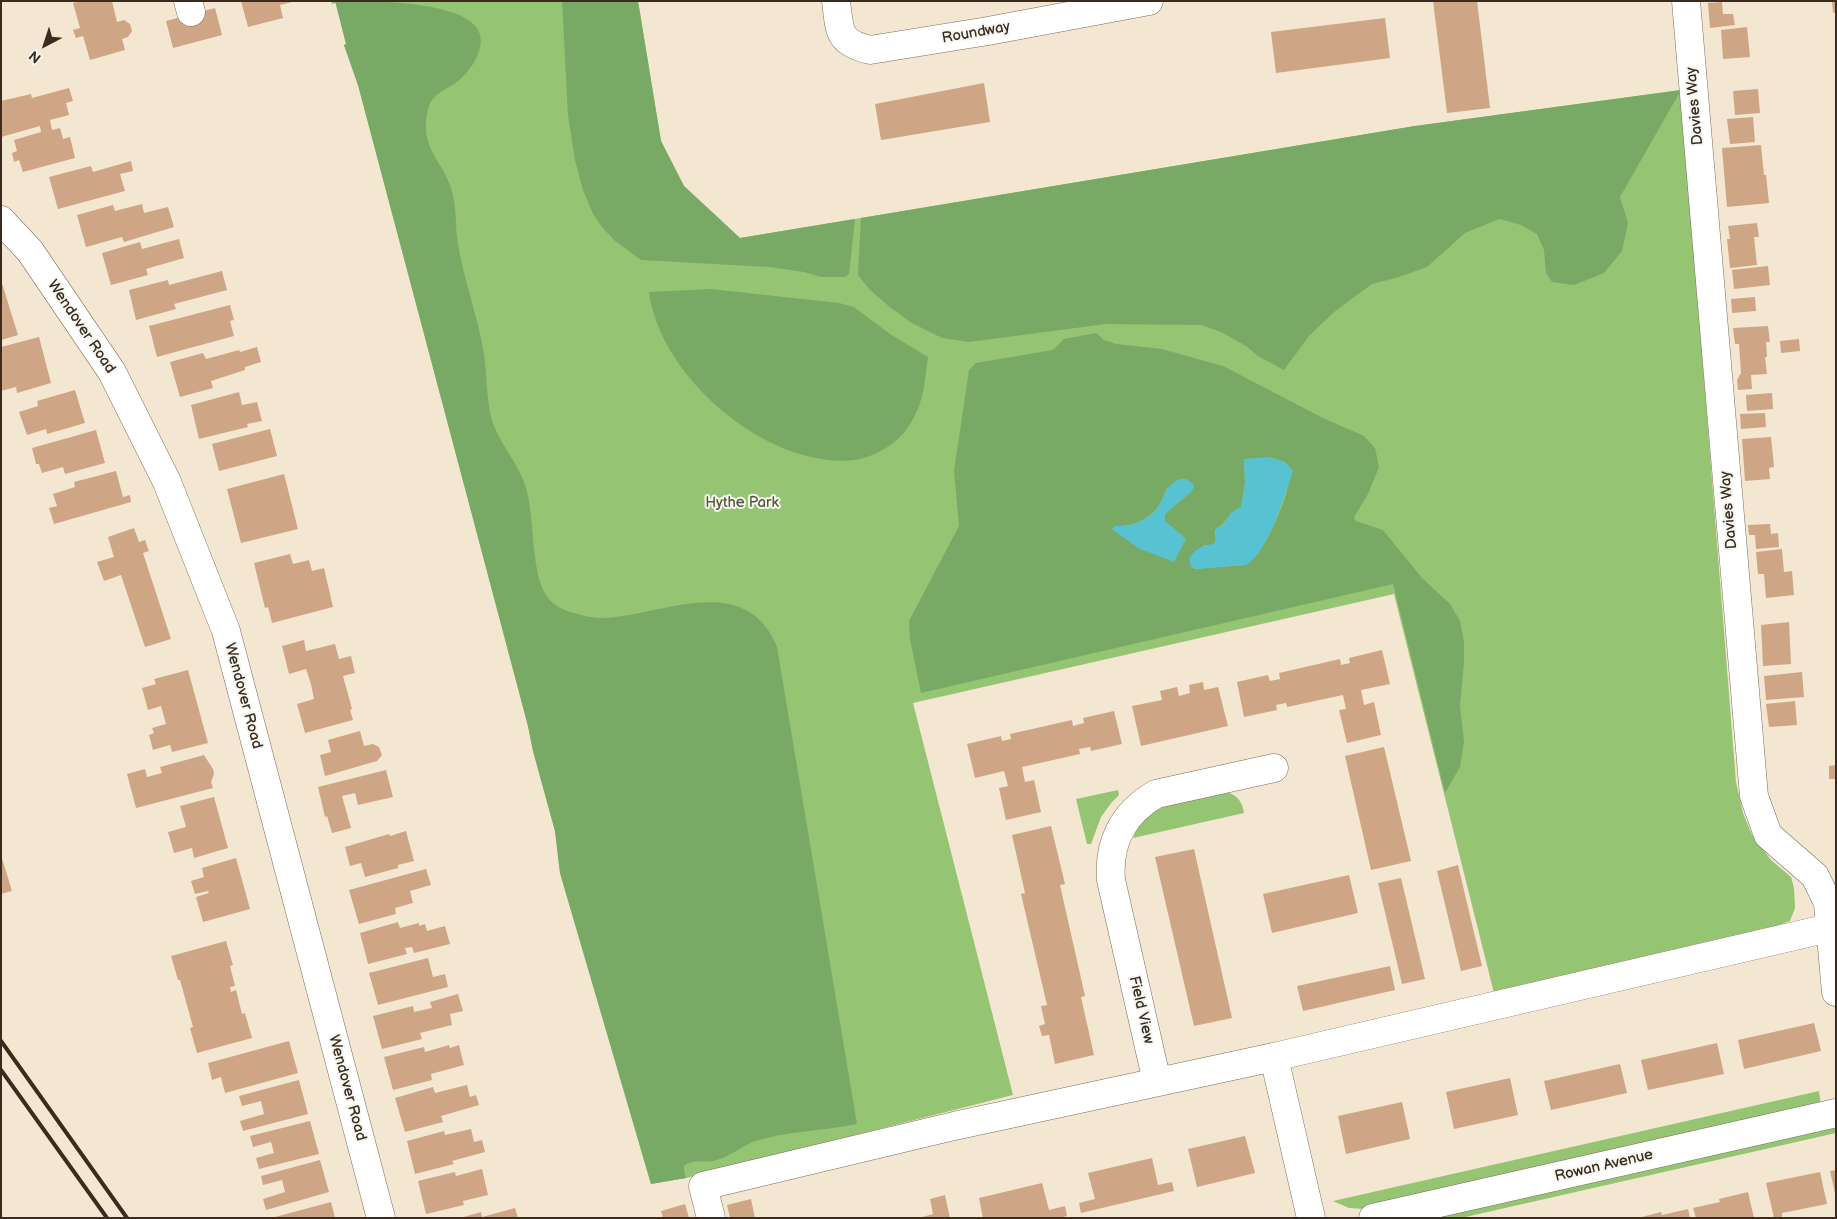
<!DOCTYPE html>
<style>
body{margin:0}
#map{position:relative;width:1837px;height:1219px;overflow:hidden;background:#f3e7d2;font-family:"Balsamiq Sans",sans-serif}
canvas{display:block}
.frame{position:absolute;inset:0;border:2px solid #3b2a1e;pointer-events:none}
.north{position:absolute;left:20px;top:20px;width:50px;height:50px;-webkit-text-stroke:4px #f6f6f2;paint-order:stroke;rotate:220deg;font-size:14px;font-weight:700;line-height:20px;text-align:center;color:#3b2a1e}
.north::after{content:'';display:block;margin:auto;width:18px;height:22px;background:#3b2a1e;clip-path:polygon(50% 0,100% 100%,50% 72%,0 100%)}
</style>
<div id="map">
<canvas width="1837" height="1219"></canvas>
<div class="frame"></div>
<div class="north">N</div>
</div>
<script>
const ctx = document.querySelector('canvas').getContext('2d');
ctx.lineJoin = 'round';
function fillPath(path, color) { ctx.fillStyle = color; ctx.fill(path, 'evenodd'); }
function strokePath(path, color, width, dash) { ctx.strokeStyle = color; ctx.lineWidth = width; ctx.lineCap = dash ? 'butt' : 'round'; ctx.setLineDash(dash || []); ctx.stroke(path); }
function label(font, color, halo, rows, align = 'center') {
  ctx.font = font + ' "Balsamiq Sans",sans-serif'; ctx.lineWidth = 4; ctx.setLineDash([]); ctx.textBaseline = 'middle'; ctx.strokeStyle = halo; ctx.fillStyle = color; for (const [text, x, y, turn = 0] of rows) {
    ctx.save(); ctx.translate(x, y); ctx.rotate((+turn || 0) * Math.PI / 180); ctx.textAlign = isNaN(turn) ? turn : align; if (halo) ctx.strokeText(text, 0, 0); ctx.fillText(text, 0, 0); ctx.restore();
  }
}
fillPath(new Path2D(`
 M331 1H638L661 141 684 186 740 238 1415 126 1681 90 1736 782 1743 813 1752 835 1771 860 1791 877 1794 888 1795 908 1790 921 1771 928 1494 993 1394 594 913 703 1013 1095 686 1178 651 1184 560 873 555 831 533 751 528 726 358 85 344 45 346 44 336 3 332 4Z
 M1118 790 1119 795 1112 802 1101 817 1091 844H1087L1076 799Z
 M1223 791C1236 794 1242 800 1244 813L1133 838 1137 828 1147 815 1160 805Z
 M1819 1091 1821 1105 1365 1209 1349 1208 1333 1201Z
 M1836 1126V1133L1461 1218H1434Z`), '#95c473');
fillPath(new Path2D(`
 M335 1C368 1 457 0 477 28 488 45 472 70 458 81 450 88 440 90 433 99 427 106 426 118 426 128 426 152 445 167 451 188 457 206 455 226 458 244 464 281 478 317 484 354 487 375 486 399 492 420 499 444 519 463 526 488 535 517 530 574 548 598 553 605 565 611 574 613 584 616 593 618 604 618 663 615 746 570 777 647L857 1124C823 1131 788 1131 755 1141 742 1146 731 1156 717 1160 706 1164 694 1158 684 1166V1171L686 1178 651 1184 560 873 555 831 533 751 528 726 358 85 344 45 346 44Z
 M562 1H638L661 141 684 186 740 238 855 219 849 274 845 277H821L804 272 769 267 641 260 614 240 602 227 593 214 583 190 575 160 568 115Z
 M1681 90 1620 197 1628 223 1622 251 1604 273 1574 285 1552 282 1546 273 1544 250 1537 234 1521 225 1499 219 1465 233 1427 267 1399 277 1372 284 1334 312 1309 336 1284 370 1258 356 1246 346 1221 332 1201 325 1106 324 969 342 942 338 912 323 891 308 869 289 858 275 861 218 1415 126Z
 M711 289 839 303 854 307 890 334 928 357C925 379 924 400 913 419 904 438 886 450 867 457 849 463 830 461 811 457 739 441 659 367 649 292Z
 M1096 333 1104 340 1116 344 1162 349 1223 366 1321 417 1364 436 1375 448 1379 467 1368 494 1354 517 1356 521 1383 530 1422 578 1450 604 1460 621 1464 642V662L1460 706 1464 742 1460 767 1445 793 1393 584 921 693 910 639 909 621 959 526 954 471 969 370 976 363 1053 350 1064 339ZM1272 458 1285 462C1286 471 1288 481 1287 490 1284 506 1261 560 1245 565L1194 569 1204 545H1213L1215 542V530C1225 524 1229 513 1241 507L1245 483 1244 459ZM1167 488 1191 492 1165 514V521L1154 553 1138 548 1115 526C1131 527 1148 520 1158 507 1162 501 1164 494 1167 488Z`), '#78aa65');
fillPath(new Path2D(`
 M1269 457 1285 462 1293 471C1286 492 1266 558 1245 565L1197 569 1191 567 1189 558C1196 549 1201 546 1213 544L1215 542 1216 528 1222 526 1232 512 1241 507 1245 483 1244 459Z
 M1180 479H1186L1192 483 1194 487 1191 492 1165 514V521L1186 539 1174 562 1138 548 1112 529 1115 526C1131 527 1150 520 1159 506 1165 495 1167 484 1180 479Z`), '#57c2d1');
fillPath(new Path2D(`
 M80 1H112L117 22 124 20 130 24 132 31 128 37 122 39 125 50 90 60 83 36 76 38 73 30 80 28 73 3Z
 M241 1H292V2L280 5 283 18 248 27Z
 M1433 1H1477L1490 108 1447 113Z
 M1832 1H1836V12L1833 13Z
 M1722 2 1723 14H1733L1735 25 1710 28 1708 3Z
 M215 8 222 35 173 48 166 21Z
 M1385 18 1390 58 1276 73 1271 32Z
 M1747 27 1750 57 1723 59 1721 30Z
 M984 83 990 122 881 140 875 104Z
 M69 88 73 101 66 103 69 115 50 120 52 130 60 128 63 139 70 137 75 158 23 172 19 160 14 162 12 153 17 151 14 140 41 132 40 126 1 137V101L31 94 32 98Z
 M1758 89 1760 113 1735 115 1733 91Z
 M1753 117 1755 142 1730 144 1727 119Z
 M1761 145 1764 175H1766L1769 203 1727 207 1722 148Z
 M131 161 133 171 120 174 125 191 58 209 49 177 91 166 93 172Z
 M142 204 144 213 168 207 174 227 124 242 122 237 86 247 77 215 113 205 115 211Z
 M1757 223 1759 237H1754L1757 265 1730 268 1727 239H1730L1728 226Z
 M179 239 184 258 146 269 148 275 111 285 102 253 140 242 142 249Z
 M1768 266 1770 285 1734 289 1732 270Z
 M222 271 227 290 174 304 176 309 136 320 129 290 168 280 169 285Z
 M1 280 18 335 1 340Z
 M1755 297 1756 311 1732 313 1731 299Z
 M230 305 234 320 230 321 234 336 157 357 149 326Z
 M1768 326 1770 342H1766L1767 357H1765L1767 374 1751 375 1752 389 1738 390 1737 380 1741 373 1739 344H1735L1733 328Z
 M39 337 51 383 17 393 16 387 1 391V347Z
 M1799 339 1800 351 1781 353 1780 341Z
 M257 347 261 362 245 367V370L211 381 213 388 180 397 170 362 203 353 206 359 239 350 240 352Z
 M75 390 85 423 47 434 46 429 27 435 19 412 38 406 37 401Z
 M239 392 242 405 257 402 262 421 247 424 248 427 199 439 191 405Z
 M1772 393 1773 409 1747 411 1746 395Z
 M1765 413 1766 427 1741 429 1740 414Z
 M270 429 277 456 219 471 212 444Z
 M96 430 105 463 65 474 63 467 42 473 39 464H36L32 448Z
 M1771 437 1774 467 1769 468 1770 479 1745 481 1742 439Z
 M116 471 123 497 130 495 131 502 54 524 49 508 57 506 53 494 75 487 74 482Z
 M284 474 298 529 241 543 227 489Z
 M1770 524 1771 534 1778 533 1779 547 1756 549 1755 535H1749L1748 525Z
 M134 528 139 542 145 540 149 551 143 553 171 639 145 647 121 575 104 581 97 562 114 557 108 537Z
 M1782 549 1784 572 1792 571 1794 595 1766 598 1764 574H1758L1756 552Z
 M290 554 293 564 309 560 312 571 324 568 333 607 272 623 268 607 265 608 254 563Z
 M1789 622 1791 664 1763 666 1761 625Z
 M304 640 306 651 335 644 339 659 351 656 355 673 343 676 352 709 350 710 353 720 305 733 297 704 314 699 311 684 306 669 289 674 282 646Z
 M1382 650 1390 684 1361 690 1364 705 1374 702 1381 735 1347 743 1339 710 1346 709 1343 695 1287 707 1286 703 1276 705 1277 710 1244 717 1237 682 1268 675 1270 681 1280 679 1279 673 1340 659 1341 665 1350 663 1349 658Z
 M188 670 208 743 172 752 170 745 153 750 149 735 154 733 152 728 166 724 161 706 148 710 142 688 156 684 154 679Z
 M1802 672 1804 697 1766 700 1764 676Z
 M1203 682 1204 690 1218 687 1228 726 1141 746 1132 706 1162 700 1160 691 1177 687 1179 696 1190 693 1189 685Z
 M1795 701 1797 725 1769 727 1766 704Z
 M1114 711 1122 744 1091 751 1090 747 1079 749 1080 754 1022 767 1025 782 1034 780 1041 812 1006 820 999 788 1008 786 1004 771 975 778 967 744 1001 736 1002 741 1011 739 1010 734 1072 720 1073 726 1084 723 1083 718Z
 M360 731 364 746 373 744 379 747 382 755 377 761 325 776 320 755 331 752 328 740Z
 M1384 747 1411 861 1371 870 1345 756Z
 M204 755 213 769 214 774 211 782 213 788 136 808 127 774 145 769 147 777 162 773 160 767Z
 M1836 765V779H1829V766Z
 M386 770 393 797 358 805 355 793 342 796 351 828 332 833 327 816 325 817 318 787Z
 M214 797 228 848 194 858 192 848 174 853 168 832 186 827 180 806Z
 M1051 826 1065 884 1060 885 1085 996 1081 997 1094 1055 1055 1064 1049 1035 1042 1036 1039 1026 1045 1024 1041 1006 1047 1005 1021 894 1025 893 1012 835Z
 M406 831 414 861 398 865V868L365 877 361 863 350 866 345 847 389 834 390 836Z
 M1194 849 1232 1018 1194 1026 1155 857Z
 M1 855 12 891 1 894Z
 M236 858 250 909 203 922 196 897 209 893 208 891 195 894 191 881 204 877 202 868Z
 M1458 865 1482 966 1461 971 1437 871Z
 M426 869 431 885 410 891 413 903 395 908 396 914 359 924 349 890Z
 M1349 875 1358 913 1272 933 1263 894Z
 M1401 878 1425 979 1402 984 1378 883Z
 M398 922 400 928 419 923V926L425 924 427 931 445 926 450 944 414 953 412 947 405 948 407 954 368 964 360 933Z
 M226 941 233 965 230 966 235 986 230 987 231 992 236 990 242 1014 245 1013 252 1038 197 1053 190 1028 193 1027 180 980H178L171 956Z
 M428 958 433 977 445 974 448 987 378 1005 369 973Z
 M1390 966 1395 990 1303 1011 1297 986Z
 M458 994 463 1011 450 1014 452 1025 420 1033 422 1039 382 1049 373 1016 413 1006 414 1012 432 1008 430 1002Z
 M1814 1023 1821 1051 1744 1069 1738 1040Z
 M289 1041 298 1073 225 1093 221 1077 212 1080 208 1063Z
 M1717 1043 1724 1074 1648 1090 1641 1060Z
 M449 1045 450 1048 459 1045 464 1065 431 1074 432 1080 393 1090 384 1057 424 1047 425 1052Z
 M1620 1064 1627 1093 1551 1110 1544 1081Z
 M1510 1078 1518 1115 1454 1129 1446 1092Z
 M299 1080 308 1114 243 1131 240 1121 264 1114 261 1101 242 1106 239 1096Z
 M467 1085 470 1097 476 1095 479 1105 441 1116 443 1122 405 1132 395 1098 433 1087 435 1093Z
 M1402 1102 1410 1139 1346 1154 1338 1116Z
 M310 1121 319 1154 259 1169 256 1158 274 1153 271 1142 253 1147 250 1136Z
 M471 1129 474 1142 482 1140 485 1152 452 1161 454 1164 415 1174 407 1141 444 1131 445 1135Z
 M1245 1136 1255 1173 1197 1187 1188 1149Z
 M1152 1158 1158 1185 1172 1182 1174 1191 1081 1213 1079 1203 1095 1199 1088 1173Z
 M320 1160 329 1192 266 1210 263 1199 285 1192 282 1180 263 1185 261 1176Z
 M482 1169 488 1195 463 1201 464 1205 426 1214 418 1181 455 1172 456 1176Z
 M1836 1170V1193H1835L1830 1171Z
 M1820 1172 1827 1204 1782 1213V1218H1774L1766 1183Z
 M1042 1183 1049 1210 1065 1206 1067 1216 1059 1218H983L979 1198Z
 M1748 1192 1754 1218H1696L1693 1208 1720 1202 1719 1199Z
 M945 1195 950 1218H919L933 1214 930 1199Z
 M751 1199 755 1218H730L727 1205Z
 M331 1202 335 1218H275V1217Z
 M685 1204 689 1218H663L661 1211Z
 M515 1208 518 1218H460L481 1212 482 1217Z
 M1688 1209 1690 1218H1638L1661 1212 1662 1215Z`), '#cea685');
const minor = new Path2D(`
 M188 1 191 12
 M836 1C840 31 837 42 870 50L988 31 1149 1
 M1686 1 1754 796 1768 835 1815 876 1828 903 1836 992
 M1 220 30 251 112 372 167 482 226 631 381 1218
 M1274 1057 1829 928
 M1157 1082 1111 880C1108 843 1123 813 1156 794L1274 768
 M711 1218 703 1186 954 1126 1274 1057 1311 1218
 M1373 1218 1836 1113`);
strokePath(minor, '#7b6c5d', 29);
strokePath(minor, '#fff', 28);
strokePath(new Path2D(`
 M1 1041 127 1218
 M1 1070 107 1218`), '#3b2a1e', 4);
label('15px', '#3b2a1e', '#f6f6f2', [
 ["Roundway",976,33,-10],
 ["Davies Way",1695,106,-95],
 ["Wendover Road",81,327,56],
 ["Davies Way",1729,510,-95],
 ["Wendover Road",243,696,75],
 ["Field View",1141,1010,77],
 ["Wendover Road",347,1088,75],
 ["Rowan Avenue",1604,1166,-13]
]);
label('15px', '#565838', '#f6f6f2', [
 ["Hythe Park",742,503]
]);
</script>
